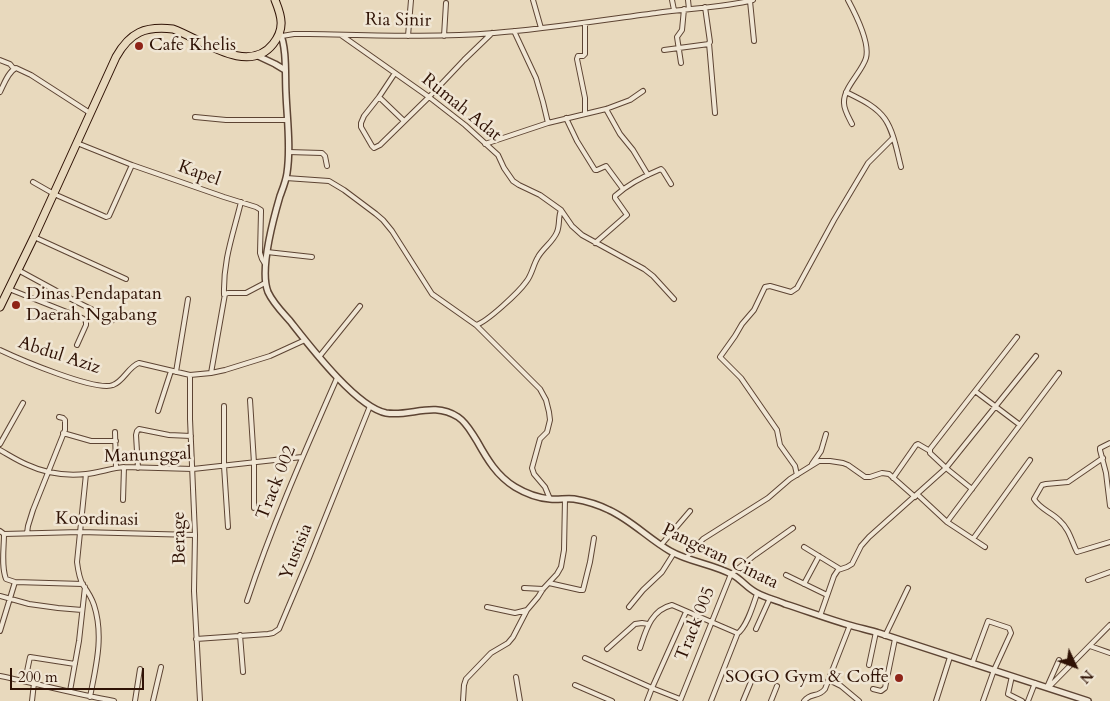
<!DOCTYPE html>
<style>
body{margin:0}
#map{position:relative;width:1110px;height:701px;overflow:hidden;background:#e8d9bd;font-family:Cardo,serif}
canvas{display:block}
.north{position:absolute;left:1050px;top:641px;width:50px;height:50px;-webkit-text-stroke:4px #f0e6d4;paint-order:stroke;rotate:133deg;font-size:14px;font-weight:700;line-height:20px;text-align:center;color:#2f1205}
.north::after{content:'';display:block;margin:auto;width:18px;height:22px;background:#2f1205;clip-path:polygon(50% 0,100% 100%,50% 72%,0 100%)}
.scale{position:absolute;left:10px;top:668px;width:134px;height:22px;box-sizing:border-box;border:2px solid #2f1205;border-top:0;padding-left:6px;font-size:15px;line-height:18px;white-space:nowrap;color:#2f1205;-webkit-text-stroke:4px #f0e6d4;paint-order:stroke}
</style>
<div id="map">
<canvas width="1110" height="701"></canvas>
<div class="north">N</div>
<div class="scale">200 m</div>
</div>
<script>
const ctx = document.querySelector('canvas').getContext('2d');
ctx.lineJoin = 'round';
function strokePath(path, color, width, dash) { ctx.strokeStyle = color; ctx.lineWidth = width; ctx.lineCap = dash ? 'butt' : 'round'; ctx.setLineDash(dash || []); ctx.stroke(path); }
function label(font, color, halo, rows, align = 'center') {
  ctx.font = font + ' Cardo,serif'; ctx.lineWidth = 5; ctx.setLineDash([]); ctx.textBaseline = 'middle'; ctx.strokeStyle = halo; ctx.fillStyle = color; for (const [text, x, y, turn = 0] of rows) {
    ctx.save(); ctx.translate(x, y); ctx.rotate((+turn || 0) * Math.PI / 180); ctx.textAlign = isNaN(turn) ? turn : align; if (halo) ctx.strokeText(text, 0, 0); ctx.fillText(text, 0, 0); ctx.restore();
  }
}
const minor = new Path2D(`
 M533 0 541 28
 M672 0 674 10
 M688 0 689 9
 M848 0C855 13 870 43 866 58 862 72 843 88 844 103 844 110 849 118 852 124
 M750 1 754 41
 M514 31 536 78 543 102 548 123
 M341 35 429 97 465 125 498 155 504 168 513 181 519 185 540 195 561 210 572 226 582 235 644 269 653 276 674 299
 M282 36 294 34H309C370 35 433 38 494 33 548 29 602 20 656 13 688 8 722 8 753 0
 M408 36 411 0
 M444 36 446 3
 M709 43 715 113
 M664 50 709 44 710 42 705 7
 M0 60 10 64 14 69
 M681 63 677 37 682 30 684 9
 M395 73 379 97 364 116 361 123V127L372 146 374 148 380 145 429 97 464 60 492 33
 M0 92C4 84 8 72 16 68L31 75 90 113
 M846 92C860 99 876 106 885 119 894 132 897 152 901 167
 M379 97 404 121
 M606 109 620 134 633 150 648 175
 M585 114V98L577 59 578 56H583L585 54V23
 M195 117 226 120H287
 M566 118 577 141 595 170H597L606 166 623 189
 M77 143 132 165 224 197 256 207 261 210V212L260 253 262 259 265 264
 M485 144 548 123 606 109 630 100 643 91
 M288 152 322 153 325 156 327 166
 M286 178 329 181 344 190 376 214 383 220 392 231 432 294 476 325C487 322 519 292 526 282 532 275 533 265 538 257 543 248 553 242 557 232 560 225 558 217 561 210
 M33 182 54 194 106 217 109 216 132 165
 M34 237 126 279
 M595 243 627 215 615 198V196C628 184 644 176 661 169L663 171 671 184
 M267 252 312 257
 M18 270 75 301 113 320
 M9 289 82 318 86 321V325L77 345
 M224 295C223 260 233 235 241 202
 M476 325 540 389 546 400 549 412 550 420 547 432 540 439 532 468 534 474 545 487 550 499
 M0 350C19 359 96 392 113 385 124 381 128 367 139 363L190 375 211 373 225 370 270 356 305 340
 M319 357 360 306
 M176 372 188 299
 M211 373 225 294 228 293H246L265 283
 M190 375V419L195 535 194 591 200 701
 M975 391 1020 425
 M250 400 254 463V508
 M224 406V466L228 527
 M158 411 171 371
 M115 432 116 468
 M63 433 91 441H116
 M1110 443 1100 448V450L1106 473 1110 506
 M0 444 23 403
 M0 450C9 455 18 461 28 465 47 474 65 476 86 474 99 473 111 468 124 467L193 469 302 457
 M1103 458 1068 482 1046 484 1042 485 1034 499C1040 509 1051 512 1059 520 1070 530 1071 540 1077 552L1110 542
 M812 464 821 451 826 434
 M138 468 136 435 137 431 139 429 169 435 191 436
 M86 474 77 562C78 570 79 578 83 585 88 592 91 596 94 605 104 636 96 666 90 697
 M797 475 795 466 780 445 777 430 741 378 720 357 735 336 742 324 754 310 765 287 770 286 791 292 797 288 834 220 868 163 893 138
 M893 478 916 445 918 444 930 451
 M972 489 946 468 930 453V449L1017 337
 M918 495 947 522 985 547
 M123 500 124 467
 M947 522 1059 373
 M0 531 4 534 80 532 195 535
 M27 533 28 526 33 510 65 430V420L63 418 59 417
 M4 534C4 548 1 566 6 579L15 582 83 584
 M973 539 1030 460
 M661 545 690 511
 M804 547 840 569
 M686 558 703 539 768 498 790 479 819 461H830L843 463 848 465 865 477H870L882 473 889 474 915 497
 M786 575 827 595
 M1088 580 1110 572
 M549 583 580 590H583L590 562 594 538
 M804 584 819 556
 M524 588 543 589
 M0 596 29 604 58 608 82 610
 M247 601C272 525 305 451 337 378
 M487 607 515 613 527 610
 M629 607 643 590 662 572 674 553
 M820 616 834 576 838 570 847 567 852 564 861 546 869 537 946 468 1036 356
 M756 629 770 598
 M0 631 15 582
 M737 634C747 627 753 605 757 594
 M240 635 243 672
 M885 636 908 588
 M196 639 268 634 273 633 279 629 309 558 370 406
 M1090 646 1110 653
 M640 648C646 630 651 610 672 605L737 633V635L711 701
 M607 649 635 624 642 623 648 624
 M585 658 652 688 647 701
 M972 664 988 621 1009 628 1011 633 994 670 983 701
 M869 665 876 632
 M0 676C38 684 76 694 114 701
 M1012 676 1008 694 1022 701
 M516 677 520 701
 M829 680 841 686 859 701
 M25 681 30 657 75 664
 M575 685 612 701
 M1047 687 1059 660
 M1049 687 1110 625
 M873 689 881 691 885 688 895 639
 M70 691 79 641 85 587
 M680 699 652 688 686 612
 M32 701 34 683
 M135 701 140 669
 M153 701 161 667
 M463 701 464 685 466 679 491 653 508 643 513 637 527 610 538 597 543 589 557 574 561 567 564 550 565 499
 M680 701 731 574 755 555 793 528
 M743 701 753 677
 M771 701 777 686
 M804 701C811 692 818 698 825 689L850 625
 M936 701 950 657
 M1028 701 1035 683`);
const tertiary = new Path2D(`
 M280 33C287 48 285 76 286 93 287 119 291 147 287 173 286 181 283 188 280 196 273 220 259 270 268 292 273 303 282 312 290 321 309 345 356 407 386 413 411 417 433 401 458 417 467 423 471 432 477 441 487 459 497 476 515 487 525 493 538 498 550 499 558 500 566 498 574 499 586 501 599 505 609 510 631 520 649 539 670 551 689 562 713 564 733 575 742 580 747 588 757 593 766 598 776 600 785 604 807 611 828 619 849 625 859 628 869 630 879 633 948 656 1018 678 1088 701
 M258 56 275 64 285 70`);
const trunk = new Path2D(`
 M0 307 34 237 116 57C130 32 145 26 173 29 201 39 248 76 273 44 285 29 282 17 275 0`);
strokePath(minor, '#5d4433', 6);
strokePath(tertiary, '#5d4433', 8);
strokePath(trunk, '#2f1205', 9);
strokePath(minor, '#f0e6d4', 4);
strokePath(tertiary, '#f0e6d4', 5);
strokePath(trunk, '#e8d9bd', 7);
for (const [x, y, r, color] of [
 [139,46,5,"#8f2418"],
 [16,305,5,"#8f2418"],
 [899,678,5,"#8f2418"]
]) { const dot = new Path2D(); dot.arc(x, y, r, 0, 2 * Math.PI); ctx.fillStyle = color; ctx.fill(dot); strokePath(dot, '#f0e6d4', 2); }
label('18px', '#2f1205', '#f0e6d4', [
 ["Ria Sinir",398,21,1],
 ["Rumah Adat",461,108,39],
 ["Kapel",199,174,20],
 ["Abdul Aziz",59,356,18],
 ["Manunggal",148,456,-2],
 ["Track 002",277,483,-68],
 ["Koordinasi",97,520,1],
 ["Berage",180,538,-91],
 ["Yustisia",297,552,-68],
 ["Pangeran Cinata",720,557,26],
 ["Track 005",696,624,-68]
]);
label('18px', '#2f1205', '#f0e6d4', [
 ["Cafe Khelis",149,46],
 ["Dinas Pendapatan",26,295],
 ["Daerah Ngabang",26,316],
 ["SOGO Gym & Coffe",889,678,"right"]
], 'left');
</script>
